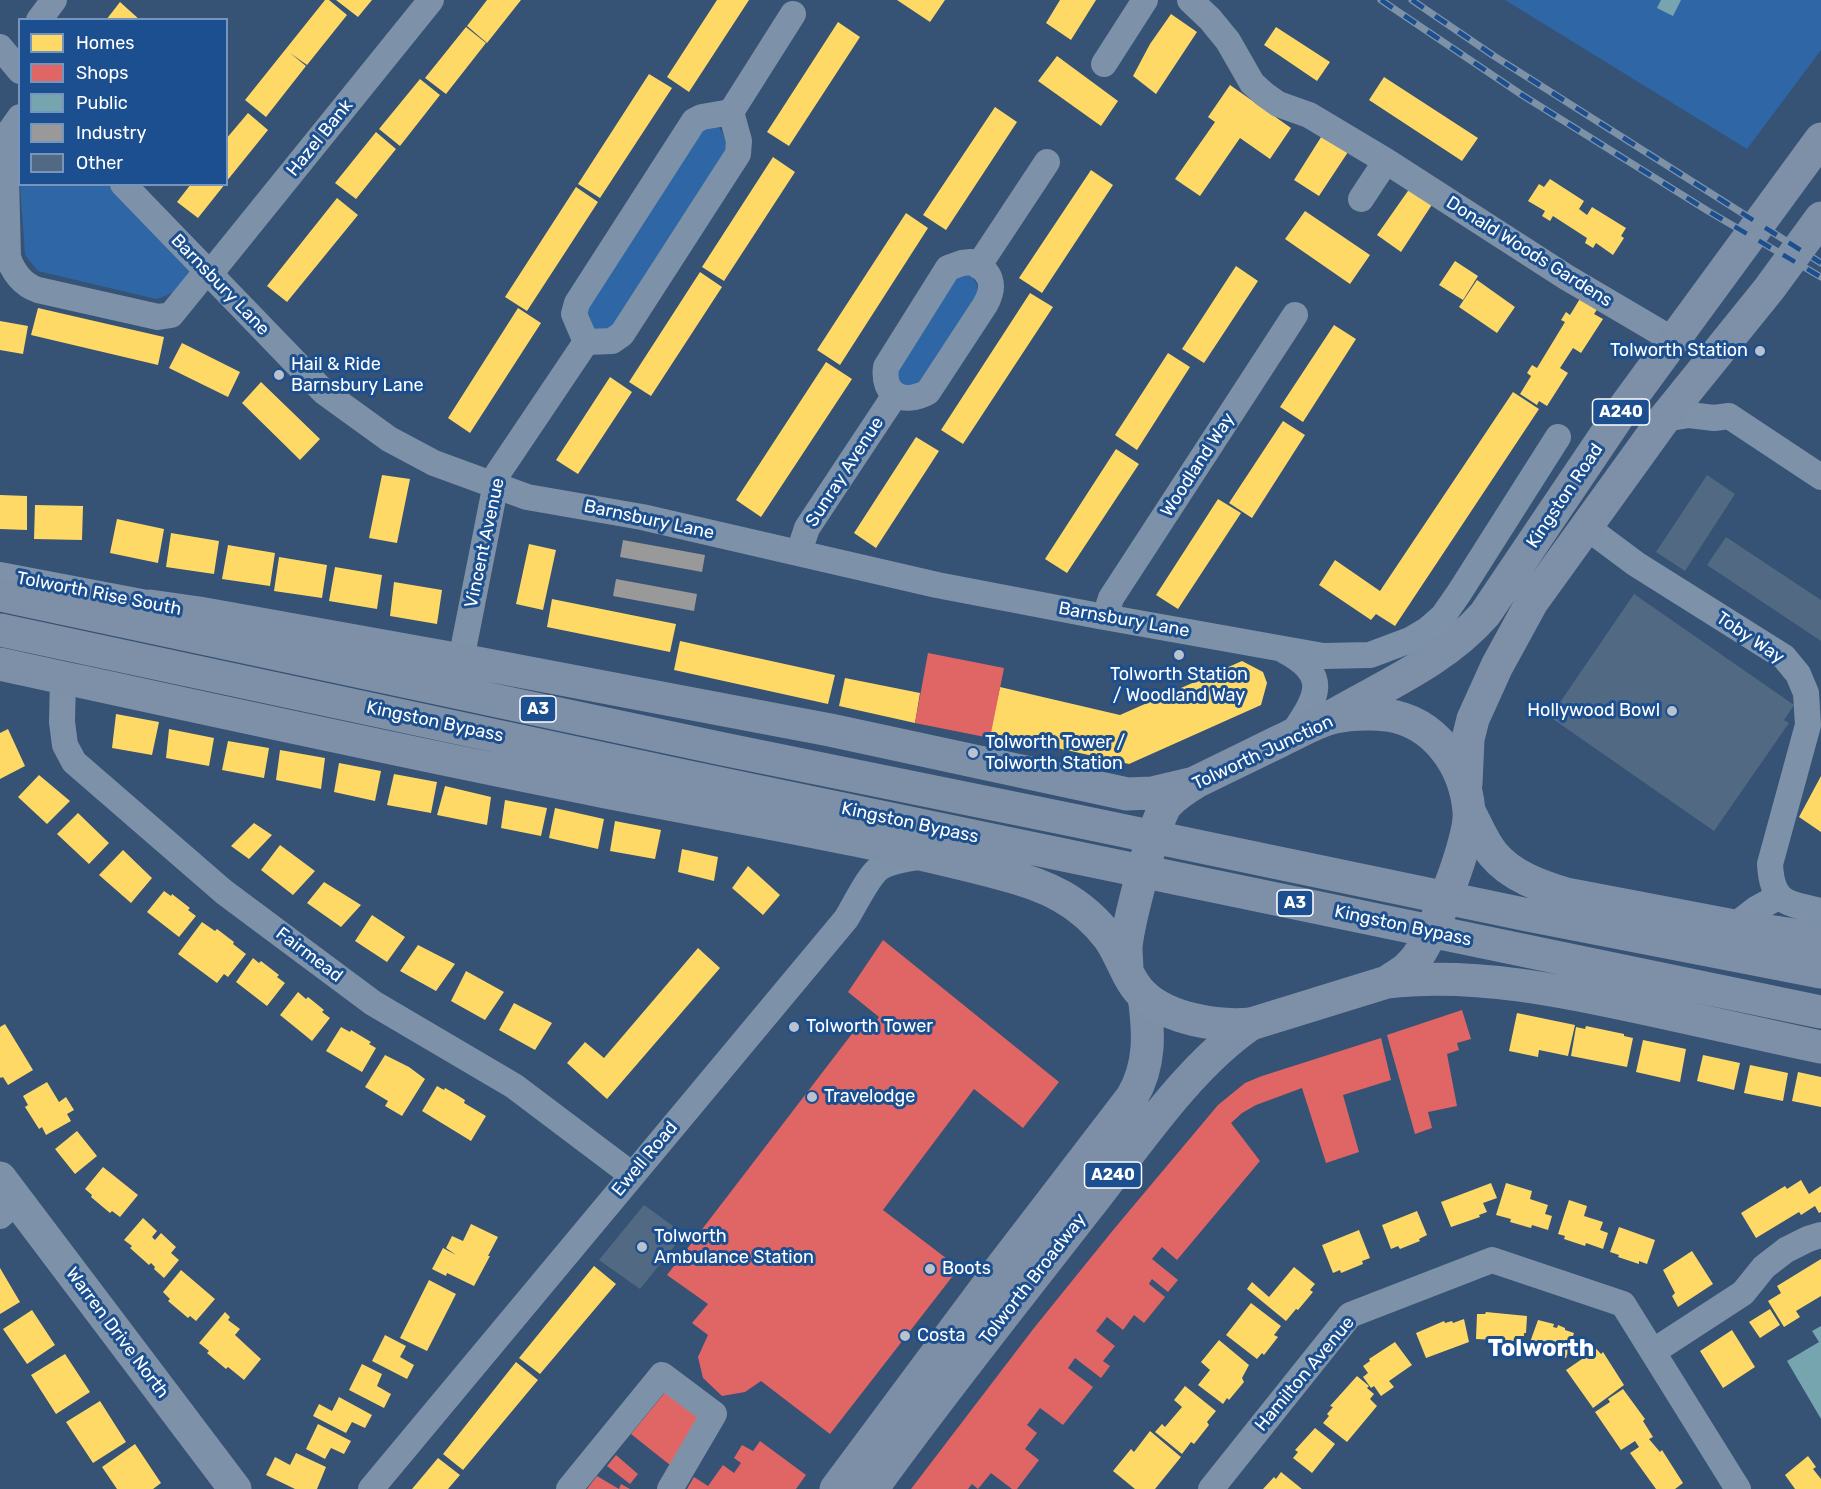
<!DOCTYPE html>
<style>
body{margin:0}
#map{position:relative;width:1821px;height:1489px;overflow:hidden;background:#365274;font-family:Rubik,sans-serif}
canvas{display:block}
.legend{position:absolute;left:18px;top:18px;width:210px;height:168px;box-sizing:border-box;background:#1b4f8f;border:2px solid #7695bc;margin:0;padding:8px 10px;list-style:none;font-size:18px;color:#fff}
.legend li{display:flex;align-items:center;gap:12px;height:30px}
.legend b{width:30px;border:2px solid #7695bc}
</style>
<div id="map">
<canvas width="1821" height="1489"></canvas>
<ul class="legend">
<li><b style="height:16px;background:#ffd966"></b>Homes</li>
<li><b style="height:16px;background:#e06666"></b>Shops</li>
<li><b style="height:16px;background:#76a5af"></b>Public</li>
<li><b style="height:16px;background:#999"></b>Industry</li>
<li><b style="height:16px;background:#526984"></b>Other</li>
</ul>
</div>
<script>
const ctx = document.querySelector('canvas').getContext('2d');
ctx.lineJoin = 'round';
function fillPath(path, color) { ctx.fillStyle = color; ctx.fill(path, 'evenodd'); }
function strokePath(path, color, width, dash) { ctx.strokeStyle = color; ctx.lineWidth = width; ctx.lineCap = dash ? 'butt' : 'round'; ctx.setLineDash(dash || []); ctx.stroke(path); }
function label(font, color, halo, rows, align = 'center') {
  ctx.font = font + ' Rubik,sans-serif'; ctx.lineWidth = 6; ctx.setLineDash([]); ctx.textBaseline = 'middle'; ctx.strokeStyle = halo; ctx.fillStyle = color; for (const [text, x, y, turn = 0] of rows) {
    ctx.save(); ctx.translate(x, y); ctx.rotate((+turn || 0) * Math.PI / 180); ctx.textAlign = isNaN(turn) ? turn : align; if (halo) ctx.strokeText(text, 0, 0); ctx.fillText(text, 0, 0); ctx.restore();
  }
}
fillPath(new Path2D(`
 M1505 0H1821V50L1747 149Z
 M710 123 719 127 729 145 614 328 589 330 586 303 692 135Z
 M20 185H108L192 273C183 286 171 296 156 299L38 271 25 255Z
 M971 275 977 285 978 300 922 384 900 389 894 365 949 277Z`), '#2f66a5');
fillPath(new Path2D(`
 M325 0H329L347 15 307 65 290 53 306 66 266 117 245 100Z
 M336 0H372L358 17Z
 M487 0H521L487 43 467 26Z
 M717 0H749L689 92 667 77Z
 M897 0H945L930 22Z
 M1060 0H1096L1071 40 1046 23Z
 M120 2 140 20H106Z
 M1171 14 1197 32 1156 94 1133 76 1150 44Z
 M838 22 860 37 789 146 767 132Z
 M466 27 486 43 446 94 425 78Z
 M1276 27 1330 62 1317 81 1264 45Z
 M1057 56 1118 101 1101 126 1038 81Z
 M649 74 672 88 600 198 578 184Z
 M1384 77 1478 138 1462 161 1369 100Z
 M420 79 440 95 400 146 379 129Z
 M1230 85 1291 128 1270 159 1240 138 1200 196 1175 179 1215 122 1208 117Z
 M995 107 1017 122 946 230 923 215Z
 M248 113 268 130 226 182V139Z
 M376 132 396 149 356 199 335 183Z
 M1323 134 1348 152 1319 196 1294 180Z
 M773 157 795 172 724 281 702 267Z
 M1091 170 1113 185 1042 293 1019 278Z
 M1550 179 1584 201 1579 209 1587 215 1592 207 1626 228 1621 236 1624 238 1613 255 1596 243 1593 248 1585 243 1587 238 1553 216 1550 221 1542 216 1545 211 1528 201 1539 184 1544 187Z
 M191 184H225L198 218 177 202Z
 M576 187 598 202 527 311 505 297Z
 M1410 188 1433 203 1401 252 1377 235Z
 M337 198 358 215 287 302 267 286Z
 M1305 211 1370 255 1350 284 1285 239Z
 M906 213 928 228 840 365 817 350Z
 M1455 261 1478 276 1463 300 1439 285Z
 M1236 266 1258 281 1204 363 1182 349Z
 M700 272 722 287 651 396 629 382Z
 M1477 280 1515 307 1497 333 1459 307Z
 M1030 293 1053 307 963 444 941 430Z
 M1581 297 1598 308 1594 314 1603 319 1581 353 1573 348 1560 368 1568 373 1547 406 1539 401 1537 405 1520 394 1531 376 1527 373 1532 365 1537 368 1565 322 1561 320 1566 312 1570 315Z
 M38 308 164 337 158 365 31 335Z
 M518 308 541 323 470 433 448 418Z
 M0 321 28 326 23 354 0 350Z
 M1334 325 1356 339 1303 422 1280 407Z
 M182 343 240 372 228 397 169 368Z
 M1168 353 1190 367 1137 450 1115 435Z
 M826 362 852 379 761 517 736 500Z
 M610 377 632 392 578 474 556 460Z
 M261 382 320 439 300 460 242 403Z
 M1513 392 1539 409 1395 626 1376 614 1371 620 1319 585 1335 560 1380 591Z
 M1283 421 1305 435 1252 518 1229 503Z
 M916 437 939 451 876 548 854 533Z
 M1116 449 1139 464 1067 573 1045 559Z
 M382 475 410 479 397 543 369 538Z
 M0 495 27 496V530L0 529Z
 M1218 499 1241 513 1178 609 1156 595Z
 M35 505 83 506 82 540 34 539Z
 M117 519 164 529 158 563 110 553Z
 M171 533 219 541 214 574 166 567Z
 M529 544 556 550 543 610 516 604Z
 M228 545 275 553 270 586 222 579Z
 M279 557 327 565 322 598 274 591Z
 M335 567 382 575 377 609 329 601Z
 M394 582 442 590 437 624 390 616Z
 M552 599 676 624 670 652 547 627Z
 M680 641 835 675 828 704 674 670Z
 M1242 661 1263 672 1267 683 1261 705 1129 764 990 733 1000 687 1120 715Z
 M845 678 920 693 915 723 839 706Z
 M116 714 159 722 152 755 112 748Z
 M8 729 25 766 0 779V733Z
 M169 729 214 738 209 766 166 758Z
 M228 741 269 748 264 778 222 770Z
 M280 750 325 758 321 789 276 780Z
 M339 763 381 771 375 801 334 792Z
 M394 774 437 782 431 813 387 805Z
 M39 775 70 801 47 824 18 797Z
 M1821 776V832L1799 817Z
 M445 786 491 797 487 825 437 815Z
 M505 800 547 808 541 836 501 828Z
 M555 808 604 819 598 849 549 838Z
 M78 813 109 843 89 864 57 834Z
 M615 821 661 830 655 859 610 851Z
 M254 823 272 835 249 859 231 846Z
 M280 845 315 871 293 895 261 870Z
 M682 849 718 857 714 881 678 872Z
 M123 850 152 878 131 903 99 875Z
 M748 866 780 895 763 915 732 888Z
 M324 882 361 905 341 927 307 903Z
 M164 891 171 896 172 894 190 908 188 910 196 916 179 937 147 912Z
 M372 915 405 937 387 962 355 941Z
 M202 922 215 931 217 929 234 942 233 944 246 954 228 977 224 974 217 983 178 954Z
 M418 945 455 964 436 991 400 971Z
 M698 948 720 968 607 1099 567 1063 585 1042 604 1058Z
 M253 958 259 963 261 961 279 975 277 977 285 983 267 1006 236 982Z
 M466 971 504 992 485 1020 451 1001Z
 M298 992 306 999 308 997 324 1010 322 1012 330 1018 312 1041 280 1015Z
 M514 1003 552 1023 535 1050 499 1030Z
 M1517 1013 1575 1025 1568 1056 1539 1050 1538 1057 1509 1051Z
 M5 1024 33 1070 8 1085 3 1077 1 1078 0 1077V1027Z
 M1586 1026 1624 1034V1036L1633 1038 1627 1067 1571 1056 1576 1027 1585 1029Z
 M341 1027 350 1032 351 1030 371 1042 369 1044 376 1048 362 1072 326 1051Z
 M1643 1040 1686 1049 1680 1082 1636 1072Z
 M385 1055 409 1067 425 1079 402 1116 385 1106 388 1101 365 1087Z
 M1703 1055 1740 1063 1734 1090 1697 1081Z
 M1750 1065 1788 1073 1783 1101 1744 1093Z
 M1798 1072 1821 1077V1107L1792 1101Z
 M47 1082 59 1102 66 1097 74 1110 67 1114 71 1121 46 1135 42 1127 39 1129 25 1107 28 1105 23 1096Z
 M437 1086 444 1090 445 1088 457 1095 465 1100 464 1103 486 1116 471 1141 422 1111Z
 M77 1131 97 1156 75 1174 55 1149Z
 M103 1167 138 1195 120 1217 112 1211 110 1213 91 1197 92 1195 85 1189Z
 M1801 1180 1809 1194 1821 1186V1212L1819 1213 1815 1206 1801 1215 1799 1212 1756 1238 1741 1213 1785 1186 1787 1189Z
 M1491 1183 1497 1198 1483 1203 1487 1212 1479 1215 1480 1217 1451 1227 1441 1202Z
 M1506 1183 1532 1191 1530 1199 1548 1205 1545 1214 1552 1216 1548 1230 1532 1225 1531 1228 1510 1222 1511 1219 1496 1215Z
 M1569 1200 1587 1206 1584 1216 1603 1222 1600 1230 1608 1233 1603 1249 1586 1243 1585 1246 1564 1239 1565 1236 1558 1234Z
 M1417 1211 1427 1235 1419 1239 1420 1241 1400 1249 1398 1246 1391 1249 1382 1225Z
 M143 1218 157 1231 152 1237 155 1240 161 1233 176 1247 171 1253 179 1260 164 1278 154 1269 155 1267 151 1263 149 1265 130 1248 132 1246 124 1240Z
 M471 1224 498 1237 488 1256H490L474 1286 447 1273 446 1276 432 1269 443 1248 456 1255 446 1248 452 1236 463 1241Z
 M1619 1227 1655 1240 1647 1264 1639 1261V1264L1618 1257 1619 1255 1610 1252Z
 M1359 1230 1370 1258 1362 1261 1363 1264 1341 1273 1340 1270 1333 1273 1322 1245Z
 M1692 1251 1713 1284 1678 1307 1672 1296 1675 1293 1663 1270Z
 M1821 1259V1296L1796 1311 1800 1317 1784 1327 1768 1301 1781 1293 1777 1286Z
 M594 1266 616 1284 540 1374 519 1358Z
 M1294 1267 1315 1284 1310 1290 1313 1292 1298 1310 1296 1309 1286 1321 1247 1289 1252 1282 1269 1297Z
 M0 1268 20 1302 0 1314Z
 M181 1270 215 1299 196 1321 190 1316 188 1318 168 1301 170 1299 163 1292Z
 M429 1280 456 1294 427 1351 400 1338Z
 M1251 1303 1281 1326 1274 1335 1278 1337 1264 1355 1262 1353 1257 1359 1226 1335Z
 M1770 1309 1780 1325 1760 1338 1749 1322Z
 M32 1310 55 1345 27 1364 3 1329Z
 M225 1312 230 1317 228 1320 240 1329 235 1335 261 1359 244 1380 228 1367 226 1369 207 1353 209 1351 199 1343Z
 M1486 1312 1527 1316 1526 1333H1524V1336H1515V1341L1476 1339 1477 1314H1485Z
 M1464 1319 1469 1342 1426 1358 1416 1333 1444 1321 1445 1323 1452 1321 1453 1323Z
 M1538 1320 1554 1324 1553 1327 1557 1328 1558 1325 1565 1328V1330L1574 1333 1566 1358 1529 1345Z
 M1732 1330 1755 1367 1723 1388 1700 1351Z
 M385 1335 406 1346 400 1357 414 1365 407 1379 372 1361Z
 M1219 1340 1249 1365 1242 1378 1244 1382 1229 1400 1227 1398 1223 1404 1198 1385 1210 1370 1201 1362Z
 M1395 1342 1412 1365 1389 1381 1394 1387 1381 1396 1374 1386 1371 1388 1363 1377 1368 1373 1363 1366 1370 1361 1369 1359Z
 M1591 1343 1601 1354 1603 1352 1624 1385 1593 1408 1566 1370 1582 1359 1578 1353Z
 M65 1354 90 1392 56 1414 31 1375Z
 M516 1362 538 1380 463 1470 443 1454Z
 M362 1364 382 1374 377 1386 391 1394 384 1408 349 1390Z
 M1357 1376 1369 1386 1367 1388 1374 1394 1370 1399 1377 1406 1347 1442 1323 1423 1329 1416 1327 1414 1333 1407 1330 1406Z
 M1185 1386 1216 1411 1207 1422 1209 1425 1194 1444 1191 1442 1182 1454 1155 1432 1162 1424 1165 1427 1182 1407 1174 1400Z
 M1623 1389 1645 1419 1643 1421 1653 1437 1649 1439 1660 1452 1662 1450 1683 1483 1675 1489H1656L1630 1453 1639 1447 1635 1441 1621 1450 1595 1412 1610 1402 1608 1399Z
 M339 1397 372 1415 365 1428 352 1422 346 1433 313 1416 319 1404 332 1411Z
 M100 1401 126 1442 93 1463 66 1422Z
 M318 1424 351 1441 344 1454 331 1448 325 1459 306 1449Z
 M1315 1428 1335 1444 1312 1473 1293 1458 1298 1452 1295 1450Z
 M1150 1431 1181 1457 1155 1489H1135L1113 1471 1131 1449 1134 1452Z
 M135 1444 161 1483 153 1489H117L102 1467Z
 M296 1453 326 1467 317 1489H295L266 1475 275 1457 290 1465Z
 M1808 1456 1816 1467 1813 1469 1821 1479V1489H1795L1785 1475Z
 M438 1458 460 1475 448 1489H412Z
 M1281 1472 1302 1489H1263L1274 1477 1276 1479Z`), '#ffd966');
fillPath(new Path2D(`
 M928 653 1004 668 990 738 915 723Z
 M883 940 1059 1082 1023 1128 974 1089 883 1210 959 1268 830 1434 761 1381 745 1392 722 1396 703 1378 698 1357 708 1335 692 1323 708 1304 667 1275 861 1022 871 1029 879 1017 848 992Z
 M1462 1010 1471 1039 1457 1043 1459 1050 1447 1054 1457 1106 1428 1112 1432 1128 1415 1134 1387 1035Z
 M1381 1038 1391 1080 1343 1095 1359 1152 1326 1163 1302 1088 1256 1105 1242 1113 1231 1123 1260 1161 1177 1260 1162 1247 1152 1259 1178 1280 1168 1292 1152 1279 1150 1282 1149 1284 1165 1297 1144 1323 1134 1315 1123 1330 1107 1317 1096 1331 1115 1346 1103 1361 1110 1366 1101 1378 1075 1358 1068 1368 1093 1387 1063 1425 1040 1408 1027 1425 1037 1433 1025 1449 1039 1460 1017 1489H1012L991 1473 978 1489 972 1484 968 1489H911L1034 1328 1114 1229 1218 1105 1245 1083 1262 1076Z
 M671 1385 703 1411 670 1465 631 1434Z
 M760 1441 806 1475 796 1489H687L694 1477 708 1486 723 1465 734 1473 741 1463 734 1458 742 1445 753 1451Z
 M616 1455 638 1474 630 1484 607 1466Z
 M597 1476 619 1489 621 1484 630 1489H587Z`), '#e06666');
fillPath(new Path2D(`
 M1661 0H1681L1673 16 1657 8Z
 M1821 1326V1419L1787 1361 1819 1342 1812 1331Z`), '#76a5af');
fillPath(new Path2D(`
 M623 540 705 555 702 572 620 557Z
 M616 579 697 594 694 611 613 596Z`), '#999');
fillPath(new Path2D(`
 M1707 475 1735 494 1685 571 1656 552Z
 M1726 537 1821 600V641L1707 565Z
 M1634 594 1794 705 1784 720 1789 723 1714 831 1550 717Z
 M644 1205 684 1234 640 1289 599 1260Z`), '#526984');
strokePath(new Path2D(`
 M1190 0 1210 19 1228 41 1252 83 1264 94 1278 104 1309 115 1386 161 1566 277 1673 340
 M39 20 54 0
 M0 47 20 71
 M1104 64 1145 0
 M731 112 793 14
 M20 117 5 138 8 257C13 272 23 285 38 290L158 317 171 315 206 272
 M123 184 324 392 389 439 434 463 527 497 642 517 937 585 1099 616 1323 656 1370 655 1410 640 1427 630 1443 616 1459 593 1558 437
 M1361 199 1386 161
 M971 262C992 271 996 286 985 305L928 392C904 405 882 396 886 367L948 268 962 263Z
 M979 265 1047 162
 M209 275 431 0
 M1664 419 1689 415 1714 418 1729 416 1821 477
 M1585 526 1636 564 1784 657 1798 674 1806 693 1808 725 1770 864C1772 904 1787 903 1821 911
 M799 552 807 528 895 395
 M0 575 168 607
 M1105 617 1111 598 1295 315
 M1285 651C1334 677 1314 701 1291 736
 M461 660 498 473 586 342 574 314 577 303 694 121 702 117 731 112 739 141 738 154 622 334 612 341 586 342
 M63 678 62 722 65 745 74 762 224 892 373 1003 514 1086 632 1175
 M1734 926 1756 909 1778 897
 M0 1216 17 1201
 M1654 1351 1743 1293 1764 1267 1786 1250 1808 1239 1821 1235
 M371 1489 846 919C855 905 869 874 881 867 892 860 909 859 922 856
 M569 1489 662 1375 714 1414 670 1489
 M1211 1489 1350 1315 1492 1260 1623 1304 1738 1489`), '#7d92a8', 26);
strokePath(new Path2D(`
 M0 1178 235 1489`), '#7d92a8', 33);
strokePath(new Path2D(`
 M836 1489 990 1282 1132 1097C1151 1065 1149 1032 1144 996
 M872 1489C941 1393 1015 1301 1088 1207 1136 1146 1187 1068 1251 1024`), '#7d8ea7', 33);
strokePath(new Path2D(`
 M0 595 723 749 1077 821 1528 915 1821 972
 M150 606 199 613 461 660 830 730 1127 794 1152 793 1190 784
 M0 630 688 777 1821 1012
 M0 664C198 707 397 751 596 790 732 817 869 839 1002 874 1046 885 1081 901 1109 938 1122 956 1127 980 1143 995 1168 1019 1218 1027 1251 1024L1387 982C1399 974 1410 968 1418 956 1434 932 1472 838 1469 811 1465 765 1435 722 1387 715 1369 713 1345 714 1328 719 1312 724 1297 733 1282 740 1253 754 1225 768 1196 782 1186 788 1175 795 1167 804 1154 820 1128 925 1126 947 1126 955 1127 963 1127 971
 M1334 715C1386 685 1445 660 1485 614L1621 412 1821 139
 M1466 784 1468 739 1473 719 1497 666 1532 602 1664 419 1769 289 1821 218
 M1470 813C1477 826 1483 842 1493 854 1511 876 1540 886 1566 894L1734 926 1821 939
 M1387 982C1475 972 1565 991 1651 1010 1707 1022 1764 1035 1821 1047`), '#7e90a7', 33);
const rail = new Path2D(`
 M1381 0 1522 95 1708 211 1821 277
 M1412 0 1494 56 1821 263`);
strokePath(rail, '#7e92a7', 7);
strokePath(rail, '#1b4f8f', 4.5, [14]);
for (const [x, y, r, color] of [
 [1760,351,6,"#b9c2ce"],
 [279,375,6,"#b9c2ce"],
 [1179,655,6,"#b9c2ce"],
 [1672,711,6,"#b9c2ce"],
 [973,753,6,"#b9c2ce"],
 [794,1027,6,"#b9c2ce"],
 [812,1097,6,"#b9c2ce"],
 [642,1247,6,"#b9c2ce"],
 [930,1269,6,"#b9c2ce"],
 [905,1336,6,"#b9c2ce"]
]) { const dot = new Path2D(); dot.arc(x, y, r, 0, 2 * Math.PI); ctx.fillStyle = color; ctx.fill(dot); strokePath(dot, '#1b4f8f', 2); }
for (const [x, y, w] of [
 [1621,412,57],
 [538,709,36],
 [1295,903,36],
 [1113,1175,57]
]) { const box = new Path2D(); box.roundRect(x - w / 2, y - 13, w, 26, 4.5); ctx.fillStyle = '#1b4f8f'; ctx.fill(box); strokePath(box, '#fff', 1.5); }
label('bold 16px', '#fff', null, [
 ["A240",1621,412],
 ["A3",538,709],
 ["A3",1295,903],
 ["A240",1113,1175]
]);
label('18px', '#fff', '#1b4f8f', [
 ["Hazel Bank",320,138,-51],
 ["Donald Woods Gardens",1529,252,32],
 ["Barnsbury Lane",220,285,46],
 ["Woodland Way",1198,465,-57],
 ["Sunray Avenue",845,472,-57],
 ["Kingston Road",1565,496,-56],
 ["Barnsbury Lane",649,520,12],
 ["Vincent Avenue",485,543,-78],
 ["Tolworth Rise South",99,594,11],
 ["Barnsbury Lane",1124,620,10],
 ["Toby Way",1750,638,34],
 ["Kingston Bypass",435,722,12],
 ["Tolworth Junction",1263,753,-25],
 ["Kingston Bypass",910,823,12],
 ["Kingston Bypass",1403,926,12],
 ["Fairmead",309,955,37],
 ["Ewell Road",645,1159,-50],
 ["Tolworth Broadway",1033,1279,-52],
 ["Warren Drive North",117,1333,53],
 ["Hamilton Avenue",1305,1374,-50]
]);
label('18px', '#fff', '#1b4f8f', [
 ["Tolworth Station",1748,351,"right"],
 ["Hail & Ride",291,365],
 ["Barnsbury Lane",291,386],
 ["Tolworth Station",1179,675,"center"],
 ["/ Woodland Way",1179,696,"center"],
 ["Hollywood Bowl",1660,711,"right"],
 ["Tolworth Tower /",985,743],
 ["Tolworth Station",985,764],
 ["Tolworth Tower",806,1027],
 ["Travelodge",824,1097],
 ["Tolworth",654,1237],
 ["Ambulance Station",654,1258],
 ["Boots",942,1269],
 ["Costa",917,1336]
], 'left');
label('bold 24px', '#fff', '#1b4f8f', [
 ["Tolworth",1541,1349]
]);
</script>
